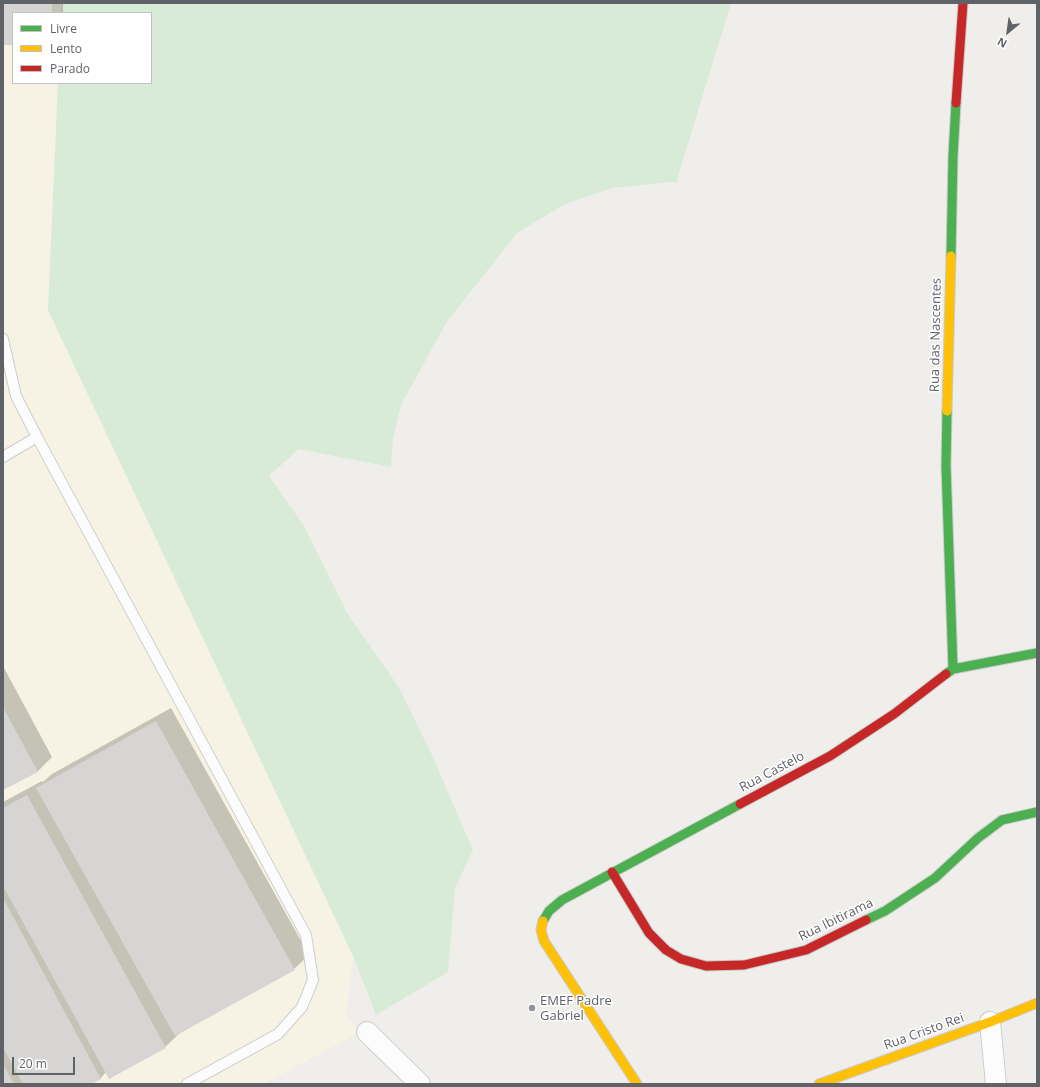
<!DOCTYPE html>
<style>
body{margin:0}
#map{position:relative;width:1040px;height:1087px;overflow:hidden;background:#efeeea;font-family:"Open Sans",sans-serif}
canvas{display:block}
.frame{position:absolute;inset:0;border:4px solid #5f6368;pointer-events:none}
.legend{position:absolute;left:12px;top:12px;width:140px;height:72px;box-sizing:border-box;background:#fff;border:1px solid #bfc1c3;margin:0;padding:5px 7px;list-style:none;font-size:12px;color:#5f6368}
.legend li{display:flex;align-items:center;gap:8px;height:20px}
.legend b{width:20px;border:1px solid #bfc1c3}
.north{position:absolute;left:988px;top:12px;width:40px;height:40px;-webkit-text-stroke:3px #fff;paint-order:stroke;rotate:209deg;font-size:11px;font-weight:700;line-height:16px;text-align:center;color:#5f6368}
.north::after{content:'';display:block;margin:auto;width:14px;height:18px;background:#5f6368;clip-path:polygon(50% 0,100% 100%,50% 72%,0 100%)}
.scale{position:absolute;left:12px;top:1057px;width:63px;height:18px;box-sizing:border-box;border:2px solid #5f6368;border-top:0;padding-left:5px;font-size:12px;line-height:14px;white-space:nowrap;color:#5f6368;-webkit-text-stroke:3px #fff;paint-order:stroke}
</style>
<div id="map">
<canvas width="1040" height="1087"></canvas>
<div class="frame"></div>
<ul class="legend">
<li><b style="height:5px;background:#4caf50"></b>Livre</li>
<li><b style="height:5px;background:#ffc107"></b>Lento</li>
<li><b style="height:5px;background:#c62828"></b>Parado</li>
</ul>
<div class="north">N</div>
<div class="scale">20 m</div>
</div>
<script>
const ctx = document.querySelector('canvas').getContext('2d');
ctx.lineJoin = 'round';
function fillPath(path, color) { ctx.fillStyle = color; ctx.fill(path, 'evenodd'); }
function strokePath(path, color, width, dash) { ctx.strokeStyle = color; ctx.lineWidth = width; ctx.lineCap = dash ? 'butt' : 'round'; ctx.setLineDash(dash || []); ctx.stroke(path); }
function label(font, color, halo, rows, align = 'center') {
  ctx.font = font + ' "Open Sans",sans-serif'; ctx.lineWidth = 3; ctx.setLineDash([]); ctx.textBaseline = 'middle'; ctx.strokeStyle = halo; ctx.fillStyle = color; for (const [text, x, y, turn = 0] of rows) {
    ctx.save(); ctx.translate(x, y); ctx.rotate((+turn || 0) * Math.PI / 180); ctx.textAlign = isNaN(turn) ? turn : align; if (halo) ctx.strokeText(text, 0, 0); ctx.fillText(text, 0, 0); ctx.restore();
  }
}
fillPath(new Path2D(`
 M3 3H62L61 13H13V83H58L48 310 353 956 346 1016 360 1032 263 1084H3Z`), '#f7f3e4');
fillPath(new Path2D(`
 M62 3H731L676 183 672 182 612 188 565 204 517 233 446 323 401 405 393 439 391 467 299 449 269 476 304 526 347 613 398 686 431 753 473 850 455 888 448 972 376 1015 353 956 48 310 58 83H151V13H61Z`), '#d8ebd6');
fillPath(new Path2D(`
 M3 3H63V13H13V44H3Z
 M3 666 52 757 38 771 3 789Z
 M171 708 309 955 294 969 180 1033 165 1047 106 1072 100 1079 90 1084H3V802L42 781 43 782 52 774Z`), '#0003');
fillPath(new Path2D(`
 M3 3H52V13H13V45H3Z
 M3 707 38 772 3 790Z
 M156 721 295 970 175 1036 36 788Z
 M27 795 166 1048 109 1079 3 886V808Z
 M3 898 101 1079 92 1084H23L3 1048Z
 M3 1064 14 1084H3Z`), '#d6d5d3');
const lane = new Path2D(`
 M3 339 16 396 37 437 3 457
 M37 437 306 935 313 980 302 1007 278 1034 187 1084`);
const street = new Path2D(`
 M990 1022 996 1084
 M367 1032 420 1084`);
const fast = new Path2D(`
 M951 256 953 156 956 103
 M947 411 946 466 953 669
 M946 674 953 669 1037 653
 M866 920 885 911 935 878 978 838 1002 820 1037 812
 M543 921 549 911 562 900 740 804`);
const slow = new Path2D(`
 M947 411 951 256
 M543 921 541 930 544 941 637 1084
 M819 1084 990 1022 1037 1003`);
const jam = new Path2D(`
 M956 103 963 3
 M740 804 830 756 894 714 946 674
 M612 872 649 933 666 950 681 959 706 966 744 965 806 950 866 920`);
strokePath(lane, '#cbcccc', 12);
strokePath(street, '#cbcccc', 22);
strokePath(fast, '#cacacb', 11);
strokePath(slow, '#cacacb', 11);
strokePath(jam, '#cacacb', 11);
strokePath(lane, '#fdfcfc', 10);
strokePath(street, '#fdfcfc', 20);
strokePath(fast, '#4caf50', 9);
strokePath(slow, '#ffc107', 9);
strokePath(jam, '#c62828', 9);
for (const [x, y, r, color] of [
 [532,1008,4,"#919496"]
]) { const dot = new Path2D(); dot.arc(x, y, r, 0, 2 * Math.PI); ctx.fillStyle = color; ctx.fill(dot); strokePath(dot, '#fff', 1.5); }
label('13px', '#5f6368', '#fff', [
 ["Rua das Nascentes",936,335,-89],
 ["Rua Castelo",772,772,-28],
 ["Rua Ibitirama",836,920,-26],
 ["Rua Cristo Rei",924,1032,-20]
]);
label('13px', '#5f6368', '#fff', [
 ["EMEF Padre",540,1001],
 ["Gabriel",540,1016]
], 'left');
</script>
